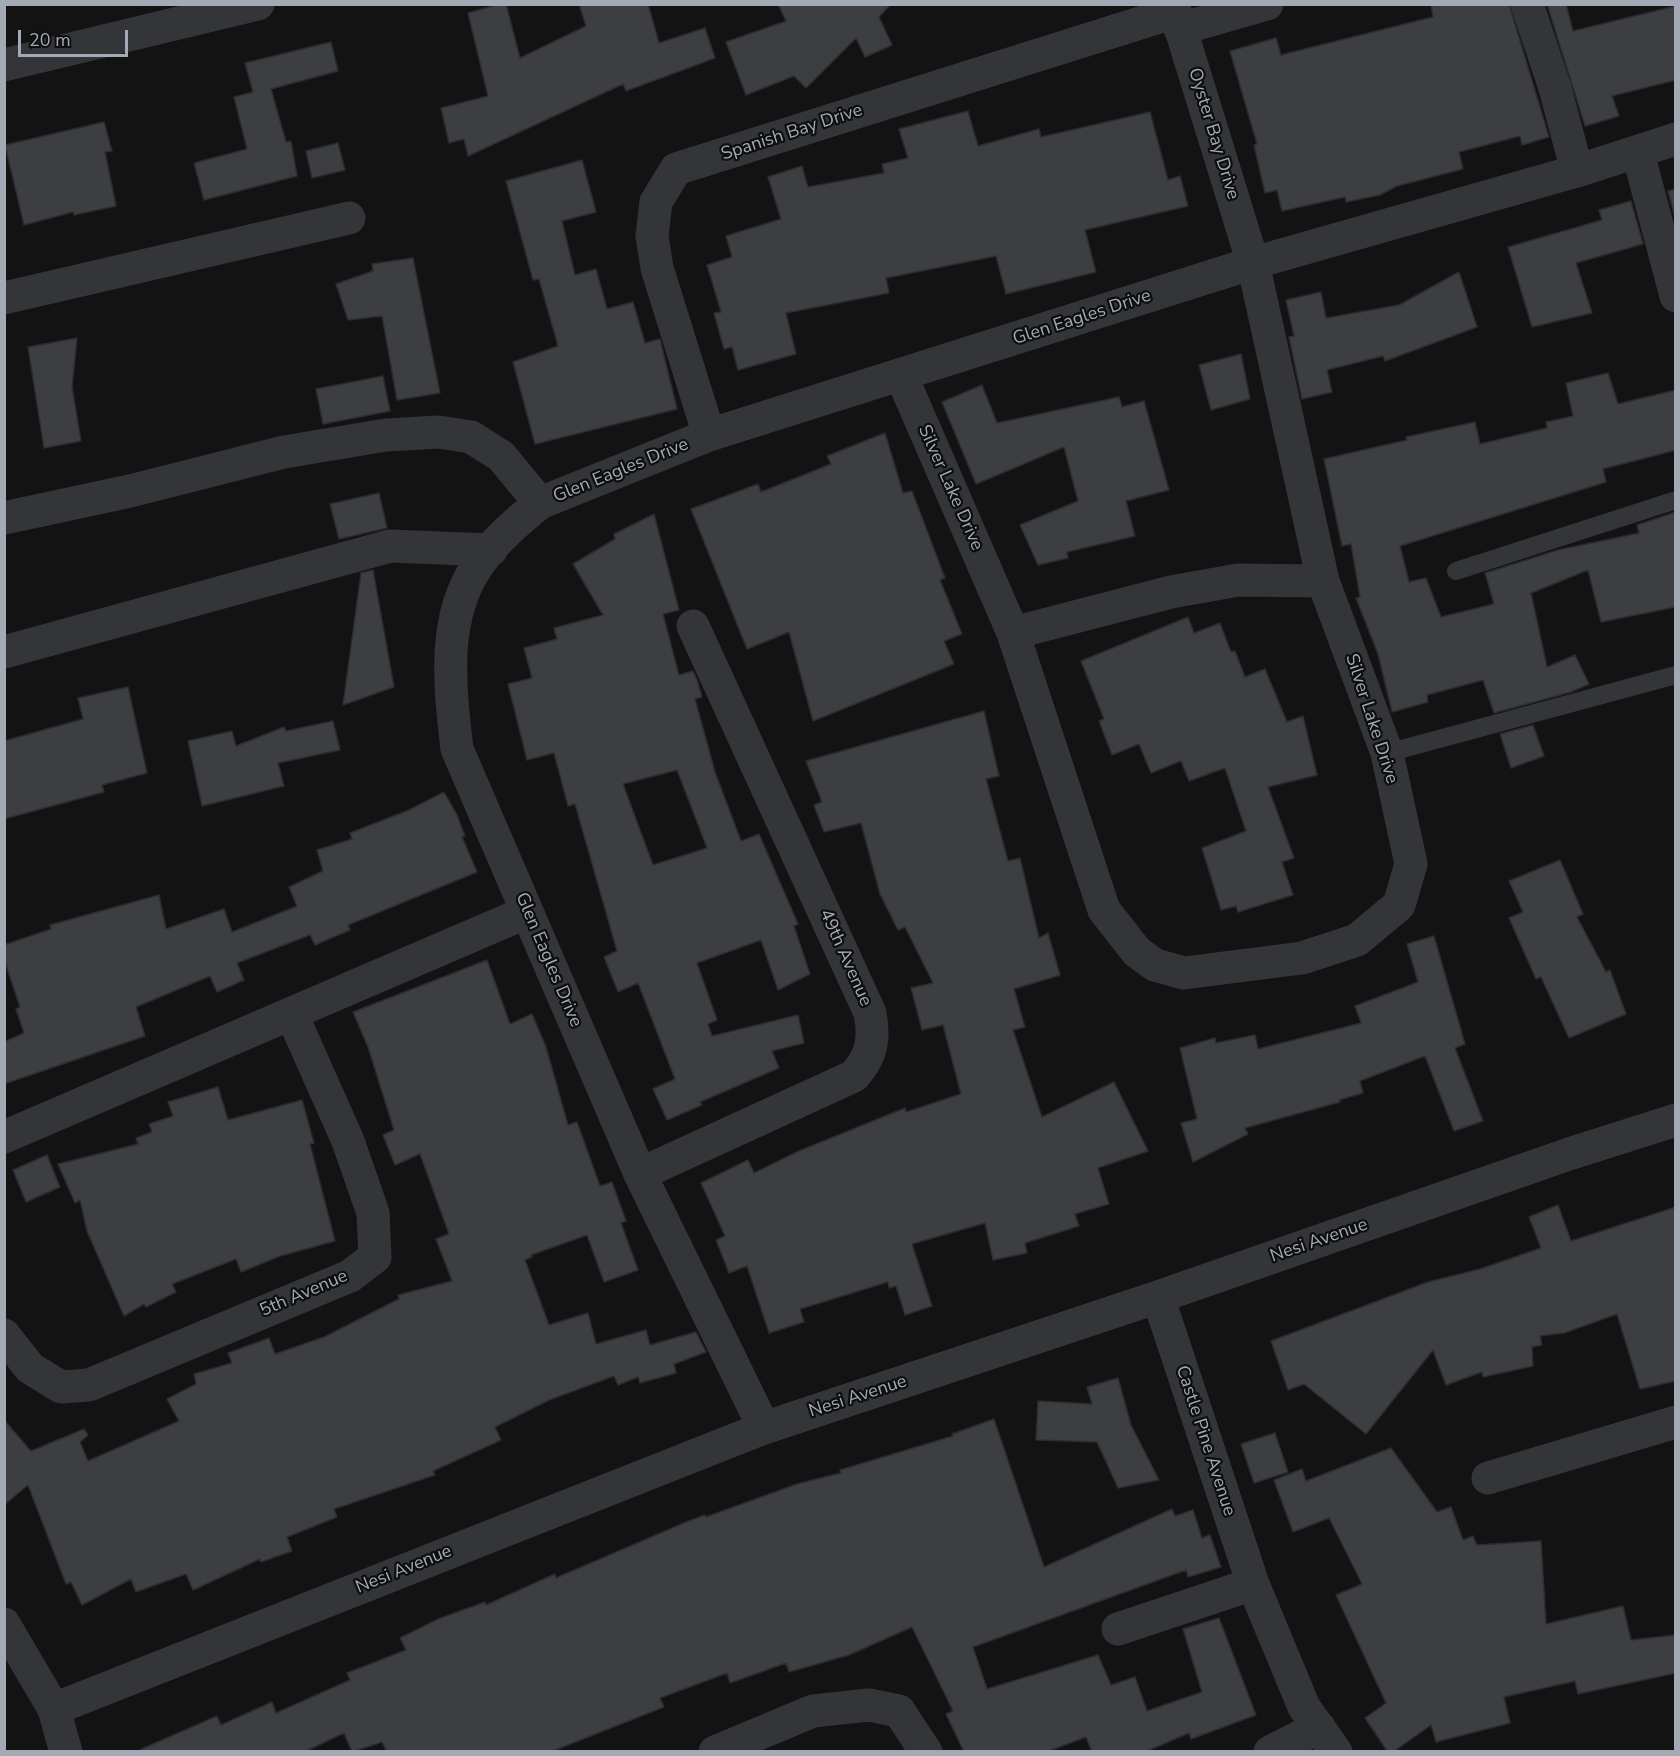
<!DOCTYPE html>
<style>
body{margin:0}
#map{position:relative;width:1680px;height:1756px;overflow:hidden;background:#131314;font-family:"Nunito Sans",sans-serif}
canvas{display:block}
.frame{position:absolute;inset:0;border:6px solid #a4aab5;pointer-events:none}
.scale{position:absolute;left:18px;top:30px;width:110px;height:27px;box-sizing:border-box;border:3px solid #a4aab5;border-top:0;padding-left:8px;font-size:18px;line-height:21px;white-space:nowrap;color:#a4aab5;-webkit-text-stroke:4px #0e0e0f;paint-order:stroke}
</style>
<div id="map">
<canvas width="1680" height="1756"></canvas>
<div class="frame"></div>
<div class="scale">20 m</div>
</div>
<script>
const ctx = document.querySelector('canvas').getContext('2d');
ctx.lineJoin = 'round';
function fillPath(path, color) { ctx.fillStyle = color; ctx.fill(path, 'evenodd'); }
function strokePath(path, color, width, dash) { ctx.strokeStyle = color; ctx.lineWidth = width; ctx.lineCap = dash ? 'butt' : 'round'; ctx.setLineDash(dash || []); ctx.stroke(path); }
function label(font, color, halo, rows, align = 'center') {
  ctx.font = font + ' "Nunito Sans",sans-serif'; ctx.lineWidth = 4.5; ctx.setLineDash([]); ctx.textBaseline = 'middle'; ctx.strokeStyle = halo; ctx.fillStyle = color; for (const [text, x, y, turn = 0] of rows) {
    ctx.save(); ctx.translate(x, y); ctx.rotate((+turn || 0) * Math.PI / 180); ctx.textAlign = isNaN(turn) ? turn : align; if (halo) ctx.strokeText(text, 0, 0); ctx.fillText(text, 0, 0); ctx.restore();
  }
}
const building = new Path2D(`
 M500 4H506L520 58 586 26 579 4H648L659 43 705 28 715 58 626 91 623 84 468 156 464 139 449 143 441 108 488 96 468 13Z
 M778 4H891L879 17 892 45 865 57 856 38 806 88 794 76 746 95 726 42 786 21Z
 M1431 4H1509L1549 137 1522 145 1520 136 1459 152 1463 169 1397 186 1380 195 1346 202 1345 197 1282 211 1277 190 1265 193 1254 145 1257 144 1230 51 1276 38 1281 55 1433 17Z
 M1547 4H1566L1573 31 1676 6V80L1612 96 1619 116 1585 126Z
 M331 42 338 71 271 89 286 142 291 141 297 176 204 200 194 163 247 149 234 97 253 92 245 63Z
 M968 111 978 146 1039 129 1041 137 1150 112 1168 180 1180 176 1188 206 1085 230 1096 272 1006 294 996 256 886 278 889 293 786 313 796 354 738 370 732 347 724 349 714 313 721 312 707 265 732 257 726 236 781 219 768 177 802 166 808 187 884 173 882 164 908 158 899 129Z
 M104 122 112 151 105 152 116 206 74 215 73 212 24 225 5 145Z
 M338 143 345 170 312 178 306 151Z
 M582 160 596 212 562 221 575 275 596 269 607 309 633 302 645 343 660 339 677 409 535 444 513 362 558 346 539 279 533 280 506 181Z
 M1676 189V221L1668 191Z
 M1631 201 1643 244 1576 263 1592 313 1532 327 1508 247 1602 220 1599 210Z
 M413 258 440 393 397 400 382 316 348 320 336 284 373 271 372 264Z
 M1459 272 1477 327 1385 361 1383 356 1327 370 1332 392 1302 399 1289 337 1294 336 1286 300 1321 292 1326 318 1399 305Z
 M77 338 72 387 81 441 44 448 28 347Z
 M1241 354 1250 399 1211 410 1199 365Z
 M1608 373 1618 404 1676 390V450L1603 469 1606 482 1400 546 1409 582 1426 578 1441 617 1494 604 1485 573 1558 550 1639 533 1637 525 1676 512V607L1601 622 1588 570 1531 593 1547 667 1575 655 1589 684 1571 692 1494 713 1483 680 1427 695 1428 702 1392 712 1378 654 1356 598 1360 597 1351 544 1342 546 1324 459 1407 440 1406 437 1475 422 1480 444 1547 428 1546 422 1573 416 1566 383Z
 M383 376 390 411 323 424 316 389Z
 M982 385 997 423 1119 397 1122 407 1144 401 1169 490 1126 501 1135 536 1067 552 1068 558 1038 565 1020 525 1078 501 1064 447 976 484 942 402Z
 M885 433 903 493 912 491 945 578 940 580 962 634 944 641 954 664 813 721 789 632 747 649 691 509 758 484 761 492 831 464 827 456Z
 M379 493 387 528 339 539 330 504Z
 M654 514 679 610 663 614 679 675 693 671 697 680 702 697 695 699 715 772 741 841 759 834 798 924 794 926 810 974 778 990 761 940 697 963 717 1020 708 1024 712 1036 798 1015 804 1043 772 1051 779 1068 700 1102 702 1105 667 1120 653 1089 675 1079 638 983 618 992 604 957 617 951 575 804 568 806 554 753 527 760 508 684 532 678 524 648 557 639 554 628 603 615 573 564 615 539 614 534ZM677 770 707 848 653 865 623 784Z
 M373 570 394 687 343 705 361 573Z
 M1188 617 1194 633 1220 623 1231 652 1235 651 1245 677 1265 669 1287 722 1303 716 1317 775 1268 787 1294 858 1282 862 1293 895 1238 912 1236 906 1221 910 1202 848 1246 831 1225 768 1189 781 1181 761 1151 773 1139 744 1112 755 1099 721 1104 719 1081 661Z
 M128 687 147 773 102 785 104 792 4 819V741L83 719 78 698Z
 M984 711 999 776 986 779 1008 861 1020 858 1039 938 1048 933 1060 975 1014 989 1025 1027 1013 1030 1042 1117 1114 1082 1148 1151 1098 1168 1109 1204 1075 1214 1079 1226 1025 1243 1027 1253 993 1260 985 1223 912 1244 932 1306 905 1315 896 1286 889 1288 888 1282 800 1309 804 1322 769 1333 747 1266 729 1273 716 1240 725 1236 701 1183 748 1160 754 1173 799 1151 905 1108 906 1112 961 1094 943 1025 922 1030 911 988 933 983 905 927 898 930 880 894 861 823 824 832 814 805 822 802 806 761Z
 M333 721 340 750 278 763 284 786 202 806 188 741 232 731 236 746 284 727 286 731Z
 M1533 725 1544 756 1511 768 1500 734Z
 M444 792 457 815 465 836 462 837 477 872 348 925 350 930 315 945 310 935 237 963 244 980 217 992 210 976 136 1007 145 1036 4 1084V1042L24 1033 16 1009 20 1007 4 959V945L51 929 50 925 159 895 166 929 224 909 232 932 297 906 289 887 323 871 317 850 352 839 350 833 409 810Z
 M1560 860 1583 914 1577 917 1606 972 1610 970 1626 1014 1569 1038 1541 977 1536 979 1509 918 1523 912 1509 881Z
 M1434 936 1465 1044 1455 1048 1483 1121 1454 1131 1425 1056 1360 1081 1363 1093 1339 1100 1340 1102 1245 1128 1248 1134 1193 1162 1181 1123 1197 1119 1180 1048 1215 1038 1216 1043 1255 1035 1258 1049 1361 1023 1355 1006 1418 982 1407 944Z
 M487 960 510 1024 532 1014 546 1047 568 1125 577 1122 600 1186 612 1182 626 1221 621 1223 638 1270 604 1282 587 1235 531 1255 532 1257 525 1260 549 1325 588 1313 596 1344 646 1330 650 1345 696 1332 706 1352 674 1364 676 1373 640 1383 638 1377 618 1385 614 1376 549 1400 495 1427 501 1440 433 1471 435 1475 334 1509 337 1517 287 1537 292 1551 261 1562 260 1559 193 1590 186 1574 136 1592 131 1579 82 1605 71 1582 66 1584 28 1485 4 1505V1420L31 1451 84 1429 88 1435 80 1442 88 1461 179 1421 167 1399 196 1384 194 1374 232 1363 228 1353 269 1338 275 1354 324 1337 399 1299 398 1295 452 1281 436 1239 449 1234 420 1154 395 1165 383 1135 394 1130 368 1047 353 1012Z
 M218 1087 228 1120 302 1100 314 1143 310 1144 335 1241 280 1256 241 1272 236 1259 172 1284 176 1292 146 1307 144 1304 124 1316 87 1231 80 1200 75 1203 58 1164 138 1144 136 1138 152 1132 149 1124 173 1116 168 1102Z
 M47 1155 60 1187 26 1202 13 1170Z
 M1558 1205 1571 1241 1676 1207V1381L1640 1389 1617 1314 1564 1333 1540 1336 1542 1345 1532 1347 1533 1366 1483 1377 1482 1372 1446 1385 1433 1350 1366 1434 1304 1384 1288 1390 1271 1341 1428 1282 1480 1269 1541 1248 1529 1217Z
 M1118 1378 1131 1425 1159 1480 1118 1488 1097 1442 1036 1440 1038 1401 1092 1404 1087 1387Z
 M994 1419 1044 1567 1172 1509 1175 1516 1193 1510 1202 1538 1210 1535 1221 1567 1188 1577 1186 1570 973 1647 987 1689 1098 1655 1111 1685 1135 1677 1147 1711 1202 1692 1183 1629 1219 1618 1256 1715 1191 1739 1189 1733 1145 1752H1092L1086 1737 1046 1752H964L946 1714 953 1711 912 1627 849 1655 789 1672 786 1663 730 1683 727 1673 660 1698 664 1707 550 1752H387L382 1742 352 1752 344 1733 304 1752H135L217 1716 221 1725 272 1702 276 1713 350 1680 347 1673 406 1650 400 1638 438 1619 485 1602 486 1605 555 1574 556 1578 686 1522 705 1515 706 1517 797 1484 841 1473 840 1470 953 1436 952 1434Z
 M1275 1433 1288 1472 1254 1483 1241 1444Z
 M1391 1448 1437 1512 1451 1507 1463 1540 1473 1536 1477 1545 1541 1541 1546 1624 1623 1606 1631 1640 1676 1635V1673L1578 1694 1575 1681 1504 1697 1510 1723 1436 1742 1431 1725 1393 1752H1388L1365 1718 1386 1703 1336 1595 1362 1584 1329 1518 1293 1532 1274 1480 1302 1469 1306 1481Z`);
fillPath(building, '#3d3e41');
strokePath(building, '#2c2d30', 1.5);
strokePath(new Path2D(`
 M1456 571 1676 500
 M1387 753 1676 675`), '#333539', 18);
strokePath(new Path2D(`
 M1173 4 1253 263 1323 581
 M1527 4 1555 88 1577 171
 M1180 29 1267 4
 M4 65 258 4
 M1638 153 1676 296
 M4 298 349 218
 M901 375 1013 633 1104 910 1137 952 1155 965 1184 973 1302 958 1357 940 1399 905 1411 864 1387 753 1323 581 1238 580 1171 592 1013 633
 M709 435 657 268 652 236 656 202 676 169 1175 12
 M4 518 130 491 284 452 386 435 439 432 471 437 501 456 540 503
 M4 652 390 546 491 550
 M4 1137 527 912
 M640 1174 854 1076C872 1056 875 1039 870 1013L693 626
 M1158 1297 1253 1584 1304 1707 1336 1752
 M4 1335 30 1368 61 1387 89 1385 350 1276 375 1257 373 1213 348 1141 292 1015
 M764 1428 640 1174 457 749C450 688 441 618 478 565 494 541 518 521 540 503L709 435 1253 263 1577 171 1676 139
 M1488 1478 1676 1422
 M4 1624 54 1709 66 1752
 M1118 1629 1253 1584
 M54 1709 764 1428 1158 1297 1569 1154 1676 1120
 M715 1752 813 1711 869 1705 899 1711 926 1752
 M1270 1752 1319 1727`), '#333539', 33);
label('18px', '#a4aab5', '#0e0e0f', [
 ["Spanish Bay Drive",792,133,-18],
 ["Oyster Bay Drive",1213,134,73],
 ["Glen Eagles Drive",1082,318,-18],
 ["Glen Eagles Drive",621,471,-22],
 ["Silver Lake Drive",950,488,66],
 ["Silver Lake Drive",1371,719,72],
 ["49th Avenue",845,958,66],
 ["Glen Eagles Drive",548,960,67],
 ["Nesi Avenue",1319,1241,-19],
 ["5th Avenue",304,1294,-23],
 ["Nesi Avenue",858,1397,-18],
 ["Castle Pine Avenue",1205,1441,72],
 ["Nesi Avenue",404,1570,-22]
]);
</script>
